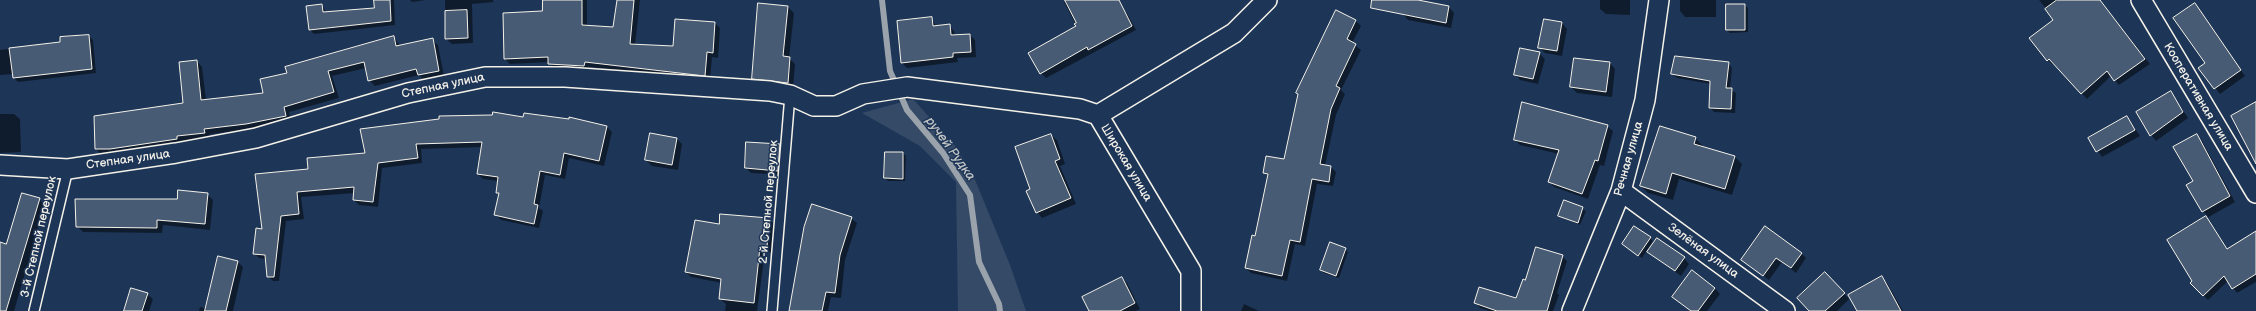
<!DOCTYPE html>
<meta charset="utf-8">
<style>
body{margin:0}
canvas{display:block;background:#1d3557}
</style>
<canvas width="2256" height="311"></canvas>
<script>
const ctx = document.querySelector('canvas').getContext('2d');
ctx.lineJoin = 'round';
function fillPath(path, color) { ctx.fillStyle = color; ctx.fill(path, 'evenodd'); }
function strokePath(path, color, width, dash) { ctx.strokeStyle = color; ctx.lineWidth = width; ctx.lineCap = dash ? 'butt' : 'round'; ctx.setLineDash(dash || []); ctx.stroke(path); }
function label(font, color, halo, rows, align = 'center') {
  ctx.font = font + ' "Balsamiq Sans",sans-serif'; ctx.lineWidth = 3; ctx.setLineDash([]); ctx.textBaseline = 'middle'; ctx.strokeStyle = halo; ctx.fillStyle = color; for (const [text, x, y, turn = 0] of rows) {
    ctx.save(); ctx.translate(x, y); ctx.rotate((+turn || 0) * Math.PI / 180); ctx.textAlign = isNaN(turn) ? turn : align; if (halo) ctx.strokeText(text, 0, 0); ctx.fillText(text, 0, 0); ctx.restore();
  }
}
fillPath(new Path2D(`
 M913 99 956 147 973 175 1010 265 1026 311H958L956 182 920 146 862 113Z`), '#354a67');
fillPath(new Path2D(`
 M375 0H394L395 25 314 34 310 30 322 5 327 13 375 8Z
 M410 0H426L412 2Z
 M445 0H493L494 2 472 4 473 43 452 44 446 39Z
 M544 0H587V26L614 28 618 0H640L635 45 674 47 715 23 720 28 718 58 712 57 710 80 590 67 589 71 554 69 549 62 510 64 505 59 543 12Z
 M1068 0H1115L1128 15 1136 30 1046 78 1041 73 1077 27 1064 2Z
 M1406 0 1449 7 1454 13 1451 28 1408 20 1403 14Z
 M1600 0H1630V15L1606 14 1600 9Z
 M1680 0H1716V17H1685L1680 11Z
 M2039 0H2100L2150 64 2119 85 2111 76 2087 99 2054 64 2053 65 2048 60 2055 20Z
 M759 4 788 7 794 13 789 58 795 64 793 88 759 84 754 78Z
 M1727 5H1745L1748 8V32L1730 33 1727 30Z
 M2194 5 2245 76 2220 94 2200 68 2206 63Z
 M931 18 937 27 949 25 954 31 955 35H970L975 40 976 57 957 58 958 62 907 68 902 63Z
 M1356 21 1361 26 1352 43 1361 50 1341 90 1345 94 1336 115 1325 166 1331 167 1336 172 1333 186 1317 184 1305 246 1295 244 1287 281 1251 273 1246 268 1256 237 1268 176 1264 172 1285 160Z
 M1562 23 1567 29 1562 56 1545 53 1539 47Z
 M89 36 93 40 96 73 18 82 14 78 13 74 0 75V50L61 43Z
 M394 37 400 46 432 40 438 45 444 76 424 80 419 75 375 86 369 80 366 68 332 76 339 98 289 112 291 121 252 129 210 134V139L182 142V144L150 150 101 154 96 149 185 104 197 61 202 67 206 100 265 93 288 74Z
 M1539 53 1545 59 1538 84 1520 80 1515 74Z
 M1610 63 1615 69 1612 97 1577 93 1571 87Z
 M1728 63 1732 68 1730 89 1736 93 1735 113 1714 112 1710 108 1711 84 1677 78 1672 74Z
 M2171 92 2188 118 2156 141 2151 135Z
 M0 114H14L20 119 21 152 0 153Z
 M2127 117 2140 136 2102 157 2089 139Z
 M524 118 569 120 570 118 607 127 612 132 604 166 569 158 565 179 545 175 539 208 543 211 539 228 501 220 496 215 500 195 497 193 498 181 483 179 478 174 482 147 421 149 422 163 382 168 378 207 359 205 354 200 355 193 301 197 304 219 286 221 279 281H273L268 276 266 259 259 258 254 253 263 230 309 170 366 154Z
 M1607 126 1613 131 1604 166 1600 165 1588 199 1554 187 1549 182 1559 154 1520 145 1515 140Z
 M1051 135 1057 140 1065 164 1060 166 1076 204 1042 218 1037 212 1031 190Z
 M2196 135 2202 141 2235 202 2207 218 2228 250 2256 233V282L2237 293 2228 281 2208 300 2191 283 2194 281 2168 241 2208 216 2203 211 2194 181Z
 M1695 138 1702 145V147L1735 157 1742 164 1732 195 1679 179 1673 200 1648 193 1641 186Z
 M677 139 682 144 678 170 652 166 646 160Z
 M779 145 784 150 782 175 751 173 746 168Z
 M903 153 906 156 905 181H888L885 178Z
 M207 194 213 200 210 230 163 225 162 233 83 232 77 226Z
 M39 199 45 205 14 311H0V243L7 245Z
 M1564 201 1586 211 1580 225 1559 216Z
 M851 218 857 223 845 260 841 298 831 297 828 311H790Z
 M769 219 774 224 772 252H765L757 311H725L726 304 720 299 722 283 691 277 686 272 720 225Z
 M1650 238 1653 241 1642 258 1626 247Z
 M1345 249 1348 252 1339 278 1324 273 1321 270Z
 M1649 252 1684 258 1689 264 1681 276Z
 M1801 253 1806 258 1796 273 1782 262 1769 280 1742 260Z
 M1562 256 1567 261 1557 293 1559 295 1553 311H1490L1480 308 1476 303 1516 300 1526 281ZM1561 257H1563L1551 294Z
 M237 261 243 267 233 311H199L200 307 207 309Z
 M1122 278 1127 283 1140 309 1136 311H1090Z
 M1882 278 1887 283 1903 311H1858Z
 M1831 279 1849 299 1837 311H1811Z
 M1715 288 1720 294 1707 311H1690L1673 297Z
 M147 294 153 299 149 311H125Z
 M1244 304 1259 311H1241Z`), '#0007');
strokePath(new Path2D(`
 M882 0 890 71 907 110 943 153 970 195 979 262 999 304 1000 311`), '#9aa2ab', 6);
const building = new Path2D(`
 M374 0H390L391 21 309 30 306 6 322 4 323 12 374 8Z
 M543 0H582V25L613 27 617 0H634L630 44 673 46 675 19 715 22 713 53 707 52 705 76 585 62 584 66 548 64V57L504 59 503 13 542 11Z
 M1065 0H1119L1132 26 1088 50 1087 47 1040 74 1028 53 1076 26 1074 24 1076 23Z
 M1372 0H1418L1449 6 1446 23 1371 8Z
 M2057 0H2100L2145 59 2114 81 2107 71 2081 94 2049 59 2047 61 2029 38 2053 20 2045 9Z
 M758 3 788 6 783 56 790 57 788 83 752 79Z
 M2195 3 2241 70 2214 89 2198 68 2205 63 2173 18Z
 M1726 4H1745V30H1726Z
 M467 10 468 38 445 39V11Z
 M1336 10 1356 20 1347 39 1356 44 1336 86 1340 88 1331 109 1320 164 1331 166 1329 182 1312 179 1300 242 1290 240 1282 276 1245 268 1252 235 1255 236 1268 174 1263 173 1266 156 1284 159 1298 94 1296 93Z
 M932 17 933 26 950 24 951 35 970 34 971 52 953 53V57L901 63 897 21Z
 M1544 19 1562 22 1557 51 1538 48Z
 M89 35 92 69 13 78 9 48 60 42V37Z
 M394 36 396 46 433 38 439 71 418 75 416 69 368 81 364 62 328 71 334 92 284 107 286 116 246 124 204 129 205 133 177 136V139L110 149H95L94 116 183 103 179 62 197 60 201 100 263 93 260 79 287 73 285 67Z
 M1520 48 1540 52 1533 79 1514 75Z
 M1675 56 1729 62 1726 88H1732L1731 109 1709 108 1710 81 1671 74Z
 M1574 58 1610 62 1606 92 1570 87Z
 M2171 91 2183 112 2150 136 2136 112Z
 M1522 102 1608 125 1598 161 1595 160 1582 194 1548 182 1559 150 1514 140Z
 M2256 102V164L2231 116Z
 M493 112 523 117 524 113 569 119V117L607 126 599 161 564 153 560 175 540 171 534 204 538 205 534 224 494 215 499 193H496L498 177 477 174 482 142 416 144 418 158 378 163 373 202 353 200 354 187 297 192 299 214 281 216 274 277H267L265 255 253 254 256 228 262 229 255 174 308 169 307 158 365 153 360 129 439 119V116L492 115Z
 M2127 116 2135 130 2096 152 2088 138Z
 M1660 126 1696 137 1694 144 1735 156 1725 189 1672 173 1666 194 1640 186Z
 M650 133 677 138 672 165 645 160Z
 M1051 134 1060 159 1055 161 1071 198 1036 213 1026 191 1030 189 1015 147Z
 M2197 134 2230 196 2202 212 2186 185 2193 181 2173 147Z
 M746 142 780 144 778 171 745 168Z
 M885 152H903V179L884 178Z
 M178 190 208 193 205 224 157 220V228L76 227 75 199H177Z
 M22 193 40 198 6 311H0V242L6 244Z
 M1564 200 1583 207 1578 223 1558 216Z
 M812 204 852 217 840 255 835 293 826 292 822 311H789L804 227Z
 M720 214 769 218 767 248 760 247 754 303 719 299 721 279 685 272 695 220 719 224Z
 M2206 216 2227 249 2256 231V274L2232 289 2224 276 2203 296 2190 283 2192 281 2167 240Z
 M1634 226 1651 237 1638 256 1622 244Z
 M1765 226 1802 253 1791 268 1776 258 1763 276 1741 260Z
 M1657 238 1685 257 1675 271 1647 252Z
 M1330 242 1346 248 1336 276 1320 270Z
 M1536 247 1563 255 1547 311H1497L1474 303 1479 287 1516 298 1523 279 1525 280Z
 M218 256 238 261 226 311H205Z
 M1692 270 1715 288 1698 311H1691L1672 297Z
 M1825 272 1845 293 1825 311H1809L1797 298Z
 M1882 276 1901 311H1857L1848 295Z
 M1122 277 1135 303 1120 311H1089L1082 297Z
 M131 288 148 293 142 311H124Z`);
fillPath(building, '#485b74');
strokePath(building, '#f4f1e8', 1);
const lane = new Path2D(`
 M34 311 68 169
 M772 311 790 95`);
const street = new Path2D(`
 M2141 0 2256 193
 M0 165 68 169 176 153 256 138 408 93 485 77H565L770 91 790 95 814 106H836L863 94 907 87 1080 109 1098 115
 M1621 191 1785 311
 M1191 311V271L1098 115 1234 33 1267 0
 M1572 311 1621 191 1645 100 1659 0`);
strokePath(lane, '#f4f1e8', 12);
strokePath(street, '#f4f1e8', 22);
strokePath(lane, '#1d3557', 9);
strokePath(street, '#1d3557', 19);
label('12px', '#f4f1e8', '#1d3557', [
 ["Степная улица",443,86,-12],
 ["Кооперативная улица",2198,97,59],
 ["Речная улица",1629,159,-74],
 ["Степная улица",128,160,-8],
 ["Широкая улица",1126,163,59],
 ["2-й Степной переулок",769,202,-85],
 ["3-й Степной переулок",39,237,-77],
 ["Зелёная улица",1703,251,36]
]);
label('italic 13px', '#c0c3c4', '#1d3557', [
 ["ручей Рудка",950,149,54]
]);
</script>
